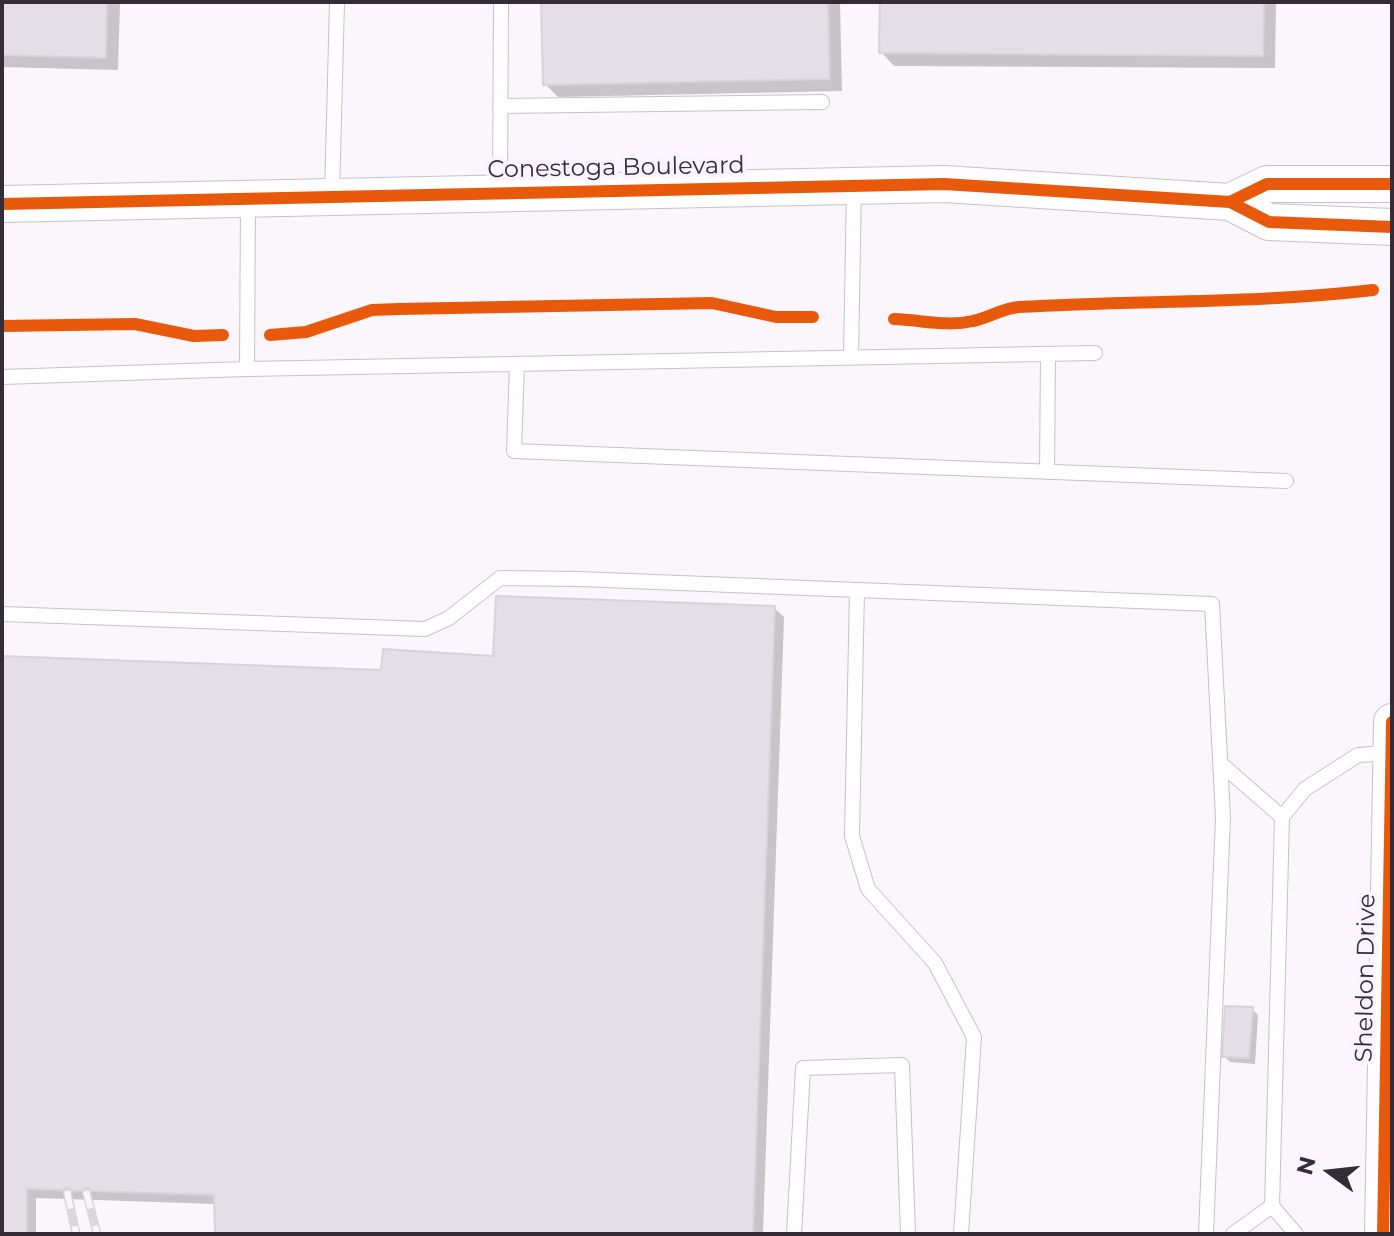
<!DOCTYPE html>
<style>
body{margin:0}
#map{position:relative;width:1394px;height:1236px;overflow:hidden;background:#faf6fb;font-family:Montserrat,sans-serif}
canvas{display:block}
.frame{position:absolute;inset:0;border:4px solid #342c36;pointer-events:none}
.north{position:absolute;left:1290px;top:1132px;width:80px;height:80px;-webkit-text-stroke:6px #fbf3fe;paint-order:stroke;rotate:285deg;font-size:22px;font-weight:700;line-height:32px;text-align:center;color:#342c36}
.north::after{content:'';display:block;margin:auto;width:28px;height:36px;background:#342c36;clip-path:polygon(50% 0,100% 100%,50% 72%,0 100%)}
</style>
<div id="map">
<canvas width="1394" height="1236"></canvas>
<div class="frame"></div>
<div class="north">N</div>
</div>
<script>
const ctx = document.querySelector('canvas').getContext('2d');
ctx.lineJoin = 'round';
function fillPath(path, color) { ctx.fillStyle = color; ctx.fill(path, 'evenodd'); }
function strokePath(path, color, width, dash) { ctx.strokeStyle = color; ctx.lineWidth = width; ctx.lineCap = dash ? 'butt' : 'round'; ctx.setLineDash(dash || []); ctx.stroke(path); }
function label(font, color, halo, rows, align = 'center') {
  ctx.font = font + ' Montserrat,sans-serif'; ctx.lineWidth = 8; ctx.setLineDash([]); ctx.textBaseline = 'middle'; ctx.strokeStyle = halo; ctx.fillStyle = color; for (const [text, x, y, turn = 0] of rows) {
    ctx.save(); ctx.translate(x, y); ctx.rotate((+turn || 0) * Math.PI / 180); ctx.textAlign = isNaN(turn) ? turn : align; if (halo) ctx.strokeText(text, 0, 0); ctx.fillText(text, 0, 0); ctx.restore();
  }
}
fillPath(new Path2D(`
 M2 2H120L118 70 2 67Z
 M543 2H840L842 91 558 97 545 84Z
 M882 2H1276L1275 68 894 66 881 52Z
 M774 608 784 617 763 1234H217L216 1204 36 1198V1234H2V658L383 673 495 658Z
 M1252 1009 1258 1015 1255 1064 1230 1062 1224 1056Z`), '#0003');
const building = new Path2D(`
 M2 2H107L106 58 2 55Z
 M541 2H828L830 79 543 85Z
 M880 2H1264L1263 56 879 53Z
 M496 596 775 606 753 1234H215L214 1195 27 1189V1234H2V656L381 670 383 649 493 656Z
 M1225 1006 1253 1007 1249 1058 1222 1057Z`);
fillPath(building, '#e4dfe6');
strokePath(building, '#d8d3da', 2);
const service = new Path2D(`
 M500 106 822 102
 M500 192 501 2
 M332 196 337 2
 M851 358 854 187
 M517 364 514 451 1286 481
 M247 369 248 201
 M2 377 247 369 1095 353
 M1047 472 1048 354
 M857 590 852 836 868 889 935 963 974 1037 961 1234
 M2 614 425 629 449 618 500 578 579 579 1212 604 1223 817 1206 1234
 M1220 763 1282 817
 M794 1234 803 1068 902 1065 908 1234
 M1233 1234 1272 1206
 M1296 1234 1272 1206 1282 817 1305 789 1358 755 1390 753`);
const tertiary = new Path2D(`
 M1230 202 1267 184H1392
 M2 204 944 184 1230 202 1269 222 1392 227
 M1383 1234 1392 722`);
strokePath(service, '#c7c2c9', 16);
strokePath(tertiary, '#c7c2c9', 38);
strokePath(service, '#fefefe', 14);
strokePath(tertiary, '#fefefe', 36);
const rail = new Path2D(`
 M67 1191 76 1234
 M86 1191 97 1234`);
strokePath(rail, '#d8d7d9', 9);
strokePath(rail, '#fbf3fe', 6, [18]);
strokePath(new Path2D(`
 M1230 202 1267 184H1392
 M2 204 944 184 1230 202 1269 222 1392 227
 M894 319C921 320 947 327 973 321 988 318 1003 308 1019 307 1137 300 1255 304 1373 290
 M2 326 135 324 194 336 223 335
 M270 335 306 332 372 310 399 309 712 303 776 317H813
 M1383 1234 1392 722`), '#e8590c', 12);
label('24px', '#342c36', '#fbf3fe', [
 ["Conestoga Boulevard",616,168,-1],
 ["Sheldon Drive",1366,978,-89]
]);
</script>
